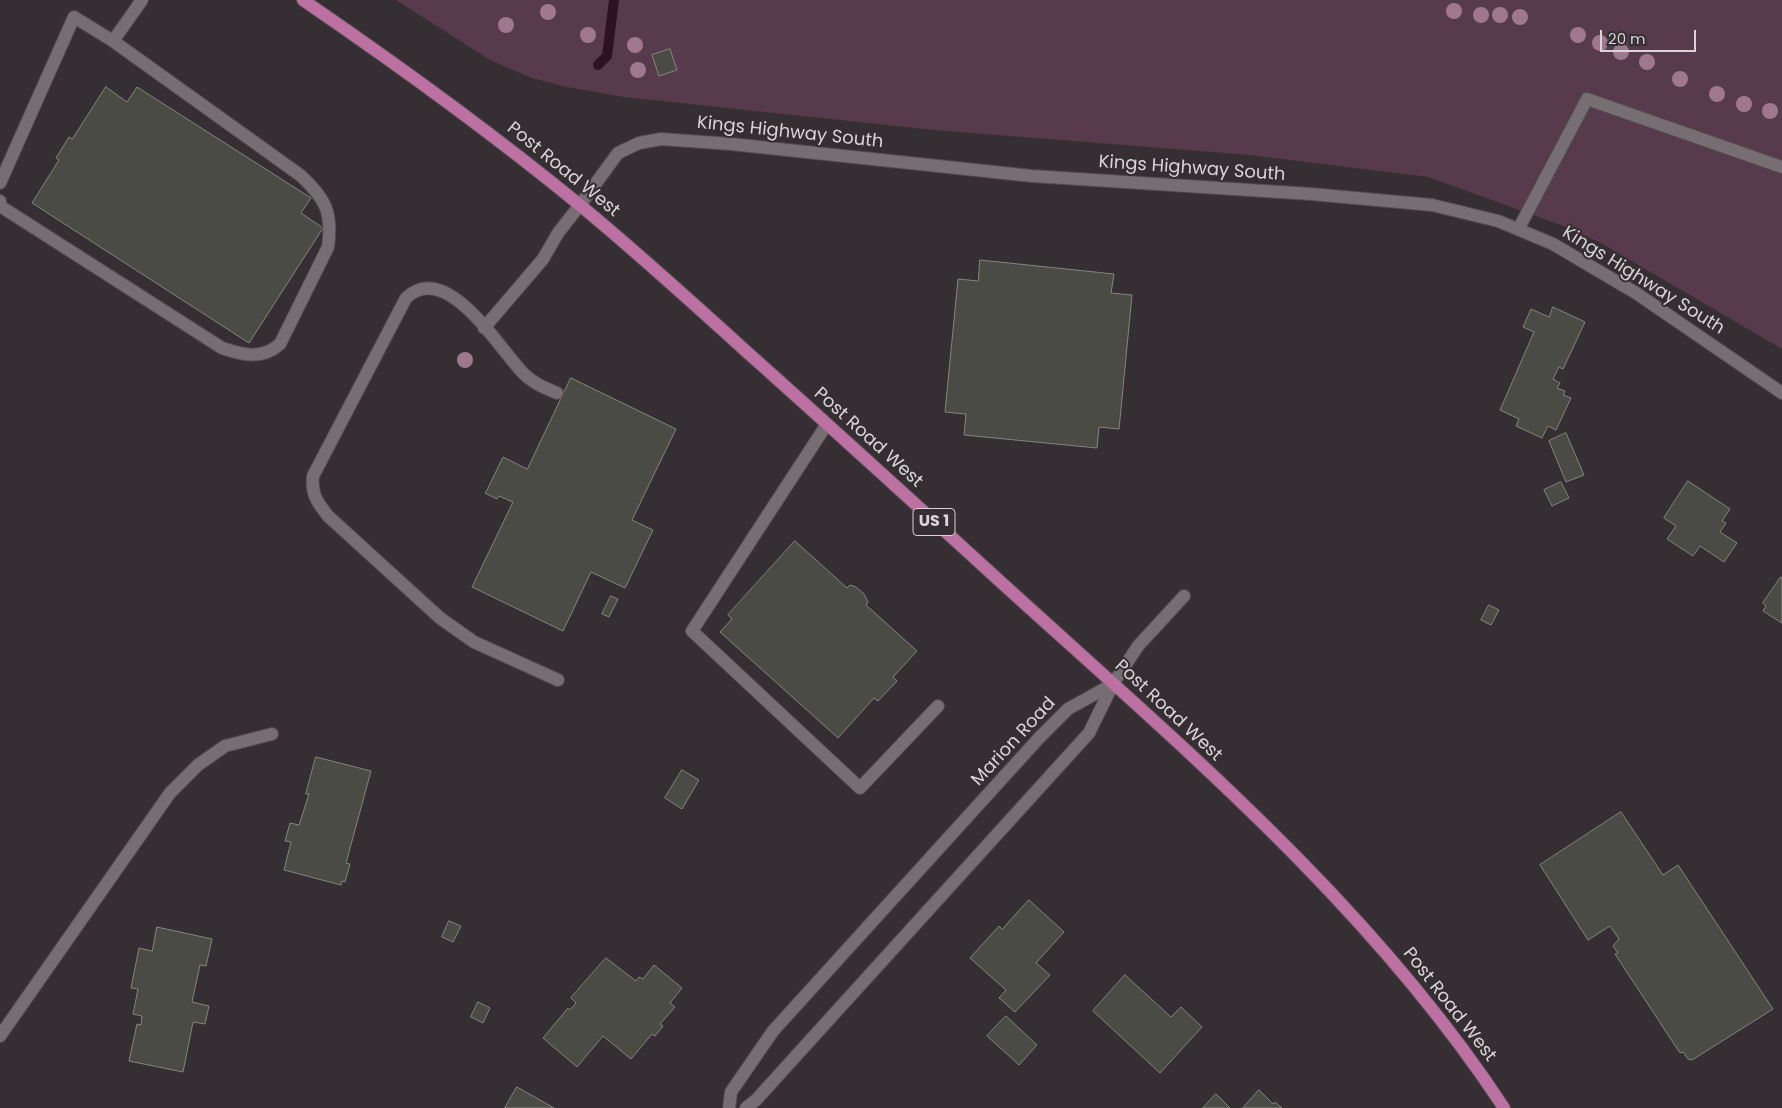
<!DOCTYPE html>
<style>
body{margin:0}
#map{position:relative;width:1782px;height:1108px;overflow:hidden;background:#352e32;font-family:Poppins,sans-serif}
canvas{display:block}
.scale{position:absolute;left:1600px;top:30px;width:96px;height:22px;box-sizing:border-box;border:2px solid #d9d4d7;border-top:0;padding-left:6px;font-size:15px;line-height:18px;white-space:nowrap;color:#d9d4d7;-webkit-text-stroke:4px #352e32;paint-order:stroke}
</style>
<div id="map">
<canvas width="1782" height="1108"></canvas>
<div class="scale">20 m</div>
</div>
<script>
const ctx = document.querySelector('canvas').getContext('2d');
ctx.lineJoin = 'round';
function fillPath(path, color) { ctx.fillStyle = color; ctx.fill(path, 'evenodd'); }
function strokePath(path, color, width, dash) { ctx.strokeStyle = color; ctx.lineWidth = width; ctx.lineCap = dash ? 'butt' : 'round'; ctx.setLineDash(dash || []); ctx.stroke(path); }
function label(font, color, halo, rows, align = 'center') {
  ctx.font = font + ' Poppins,sans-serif'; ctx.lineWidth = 4; ctx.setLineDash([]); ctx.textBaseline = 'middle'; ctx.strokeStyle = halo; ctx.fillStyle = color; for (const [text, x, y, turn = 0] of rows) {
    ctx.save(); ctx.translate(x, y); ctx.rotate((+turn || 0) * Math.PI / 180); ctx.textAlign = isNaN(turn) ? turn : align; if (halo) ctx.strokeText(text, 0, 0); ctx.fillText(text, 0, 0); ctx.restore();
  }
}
fillPath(new Path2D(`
 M396 0H1782V349L1599 242 1561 225 1428 177 1250 155 934 130 624 97 567 87 532 78 490 60Z`), '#573b4c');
strokePath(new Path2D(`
 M598 65 607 56 614 0`), '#2f1125', 10);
const building = new Path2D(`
 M670 49 677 70 659 76 652 55Z
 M106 87 127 102 137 87 311 198 301 213 323 228 249 343 32 203 59 160 56 158 69 137 72 139Z
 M980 260 1114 274 1111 293 1132 295 1119 429 1099 427 1097 448 964 435 966 414 945 412 958 279 978 281Z
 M1553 307 1585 322 1563 369 1559 367 1553 379 1560 383 1557 388 1565 391 1563 395 1571 398 1556 430 1548 426 1542 438 1516 426 1519 419 1500 410 1534 332 1523 327 1531 309 1549 317Z
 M571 378 676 429 632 520 653 530 625 588 591 572 563 631 472 587 513 502 499 496 497 499 485 493 487 490 503 457 527 469Z
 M1566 433 1584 475 1566 482 1549 441Z
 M1688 481 1730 509 1722 521 1726 523 1720 532 1737 543 1724 562 1700 546 1693 556 1667 539 1676 526 1664 518Z
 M1561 482 1569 498 1552 506 1544 490Z
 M795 541 847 588 850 585 856 587 864 594 868 602 866 605 917 651 893 677 897 681 878 701 874 698 838 738 720 632 732 619 728 615Z
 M1781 577 1782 578V623L1763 611 1766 606 1763 603Z
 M611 596 618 599 609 617 602 614Z
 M1489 605 1499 610 1491 625 1481 620Z
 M316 757 371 771 346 863 350 864 345 882 342 881 341 885 284 870 291 842 285 841 290 823 299 825 309 794H306Z
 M682 770 699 780 682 809 665 798Z
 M1621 812 1663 875 1678 865 1773 1009 1692 1060 1688 1059 1683 1052 1680 1053 1615 954 1618 953 1613 946 1619 939 1610 926 1588 940 1540 865Z
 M1029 900 1064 932 1036 963 1050 975 1015 1012 999 998 1006 990 970 958 999 926 1002 929Z
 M449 921 461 926 453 942 442 937Z
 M157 927 212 939 206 966 200 965 192 1002 209 1006 205 1024 193 1022 183 1072 129 1061 137 1024 141 1025 142 1016 133 1014 138 989 131 988 139 948 152 951Z
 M606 958 636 981 639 977 643 979 654 965 682 988 670 1003 675 1007 660 1024 663 1026 655 1036 652 1034 631 1059 603 1036 577 1067 543 1038 568 1008 570 1010 576 1003 571 998Z
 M1125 975 1171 1017 1181 1007 1202 1027 1160 1073 1093 1011Z
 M478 1002 490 1008 483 1023 471 1017Z
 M1006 1016 1037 1045 1019 1065 987 1036Z
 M517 1087 554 1108H505Z
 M1259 1090 1273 1104 1275 1102 1282 1108H1243Z
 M1216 1094 1230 1108H1203Z`);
fillPath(building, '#494b44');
strokePath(building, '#84867e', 1);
const service = new Path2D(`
 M113 41 142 0
 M0 183 74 17 113 41 300 175C325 198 333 212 328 247L280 344C262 360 243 355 222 348L0 206V201
 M1519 228 1587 99 1782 167
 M484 328 543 259 558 233 580 205
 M557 393C545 388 533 383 524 374 499 349 447 259 406 298L313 476C311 494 317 502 328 516L440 618 474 642 558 680
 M827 424 692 631 860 788 938 706
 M1113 684 1138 646 1184 596
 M0 1036 170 793 198 765 225 746 272 734`);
const minor = new Path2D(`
 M729 1108 731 1092 773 1031 1039 738 1068 709 1113 684 1089 733 756 1100 746 1108`);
const tertiary = new Path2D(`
 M580 205 618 153 639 143 661 139 731 144 1032 176 1311 194 1432 205 1498 221 1553 244 1636 293 1782 393`);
const primary = new Path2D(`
 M303 0C398 65 492 133 581 206 638 253 693 303 748 353 830 426 911 500 992 574 1174 740 1368 901 1504 1108`);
strokePath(service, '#514b4f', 14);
strokePath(minor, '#514b4f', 14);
strokePath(tertiary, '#514b4f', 14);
strokePath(primary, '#514b4f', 14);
strokePath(service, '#766e73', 12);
strokePath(minor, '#766e73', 12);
strokePath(tertiary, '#766e73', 12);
strokePath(primary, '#bc71a2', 12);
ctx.fillStyle = '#9f7890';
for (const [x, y] of [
 [1454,11],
 [548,12],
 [1481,15],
 [1500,15],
 [1520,17],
 [506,25],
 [588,35],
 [1578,35],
 [1600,43],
 [635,45],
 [1621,52],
 [1647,62],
 [638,70],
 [1680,79],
 [1717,94],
 [1744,104],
 [1770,111],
 [465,360]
]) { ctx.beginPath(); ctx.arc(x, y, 8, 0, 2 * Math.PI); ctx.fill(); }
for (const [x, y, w] of [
 [934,522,42]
]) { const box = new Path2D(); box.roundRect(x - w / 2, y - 13.5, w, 27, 4); ctx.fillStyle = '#352e32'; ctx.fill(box); strokePath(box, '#d9d4d7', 1); }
label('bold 16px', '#d9d4d7', null, [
 ["US 1",934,522]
]);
label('18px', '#d9d4d7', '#352e32', [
 ["Kings Highway South",790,133,6],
 ["Kings Highway South",1192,169,4],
 ["Post Road West",563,170,39],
 ["Kings Highway South",1643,281,32],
 ["Post Road West",868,438,42],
 ["Post Road West",1168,711,43],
 ["Marion Road",1014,742,-47],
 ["Post Road West",1449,1005,52]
]);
</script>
